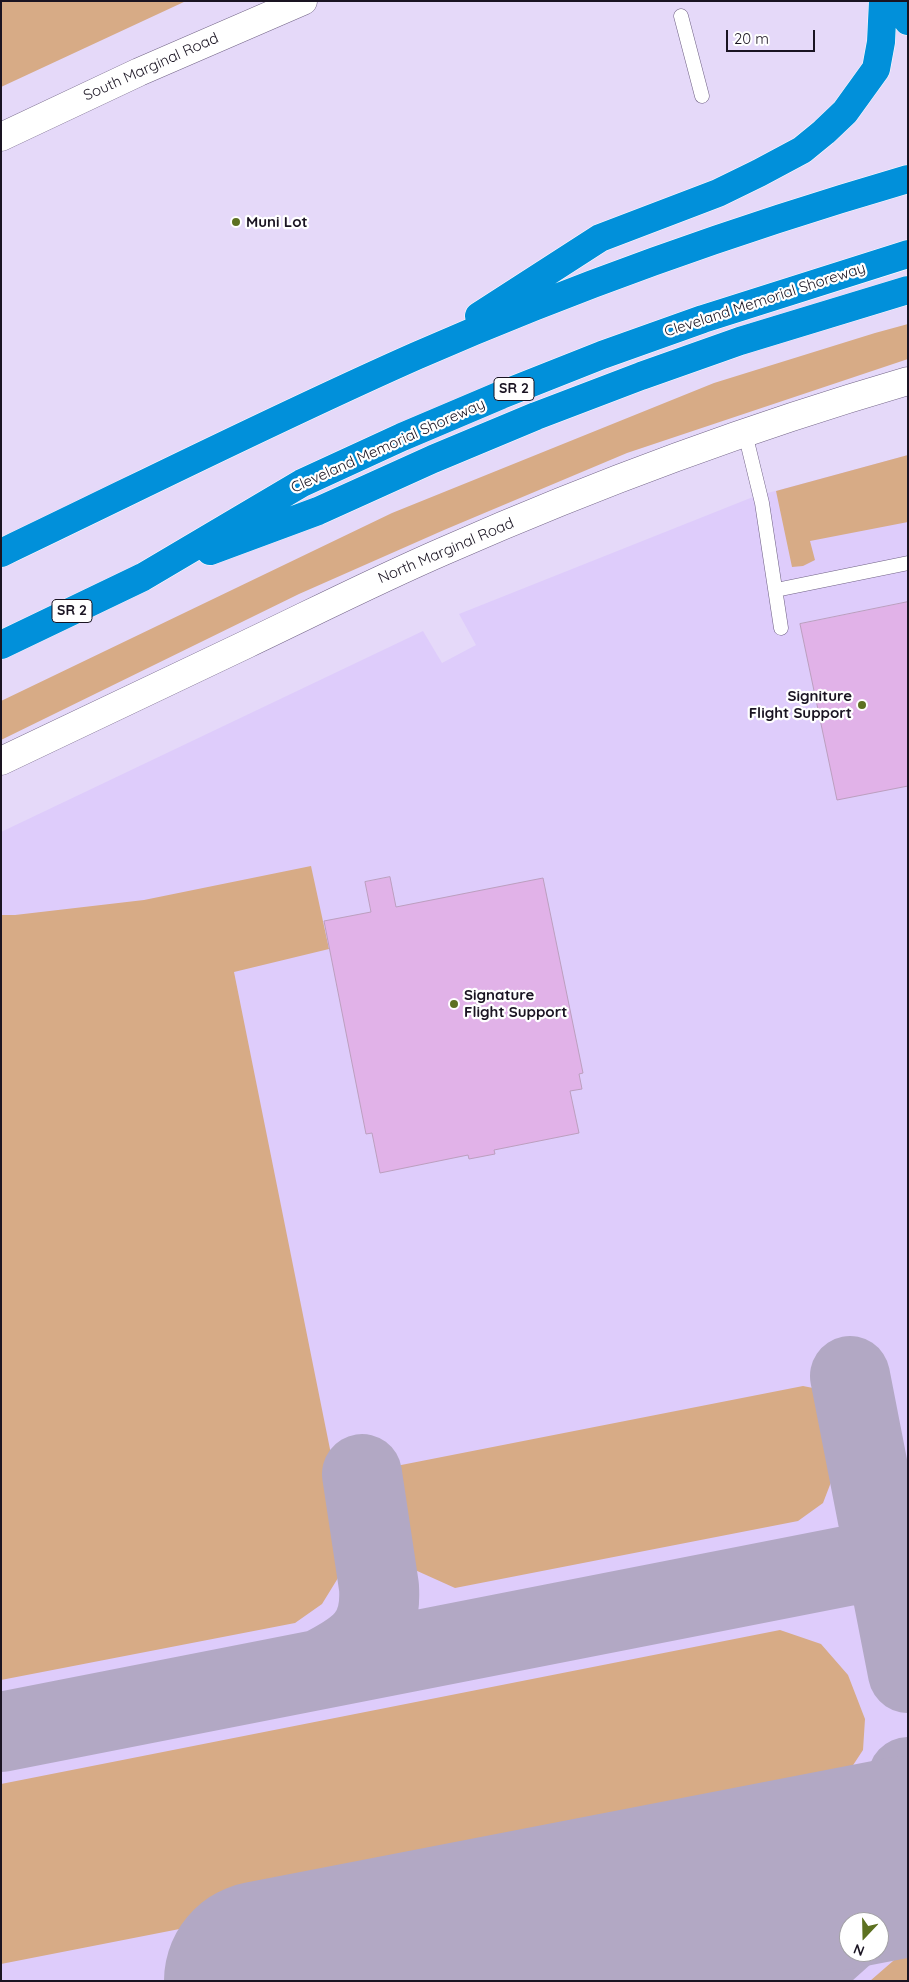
<!DOCTYPE html>
<style>
body{margin:0}
#map{position:relative;width:909px;height:1982px;overflow:hidden;background:#e5d9f9;font-family:Quicksand,sans-serif}
canvas{display:block}
.frame{position:absolute;inset:0;border:2px solid #1a1422;pointer-events:none}
.north{position:absolute;left:839px;top:1912px;width:50px;height:50px;box-sizing:border-box;background:#fff;border:1px solid #a3a1a7;border-radius:50%;rotate:201deg;font-size:14px;font-weight:700;line-height:20px;text-align:center;color:#1a1422}
.north::after{content:'';display:block;margin:auto;width:18px;height:22px;background:#5d7121;clip-path:polygon(50% 0,100% 100%,50% 72%,0 100%)}
.scale{position:absolute;left:726px;top:30px;width:89px;height:22px;box-sizing:border-box;border:2px solid #1a1422;border-top:0;padding-left:6px;font-size:15px;line-height:18px;white-space:nowrap;color:#1a1422;-webkit-text-stroke:4px #fff;paint-order:stroke}
</style>
<div id="map">
<canvas width="909" height="1982"></canvas>
<div class="frame"></div>
<div class="north">N</div>
<div class="scale">20 m</div>
</div>
<script>
const ctx = document.querySelector('canvas').getContext('2d');
ctx.lineJoin = 'round';
function fillPath(path, color) { ctx.fillStyle = color; ctx.fill(path, 'evenodd'); }
function strokePath(path, color, width, dash) { ctx.strokeStyle = color; ctx.lineWidth = width; ctx.lineCap = dash ? 'butt' : 'round'; ctx.setLineDash(dash || []); ctx.stroke(path); }
function label(font, color, halo, rows, align = 'center') {
  ctx.font = font + ' Quicksand,sans-serif'; ctx.lineWidth = 4.5; ctx.setLineDash([]); ctx.textBaseline = 'middle'; ctx.strokeStyle = halo; ctx.fillStyle = color; for (const [text, x, y, turn = 0] of rows) {
    ctx.save(); ctx.translate(x, y); ctx.rotate((+turn || 0) * Math.PI / 180); ctx.textAlign = isNaN(turn) ? turn : align; if (halo) ctx.strokeText(text, 0, 0); ctx.fillText(text, 0, 0); ctx.restore();
  }
}
fillPath(new Path2D(`
 M908 455V1981H1V832L423 631 442 663 476 645 459 614 753 497ZM849 1922H879V1952H849Z`), '#deccfb');
fillPath(new Path2D(`
 M1 1H186L1 87Z
 M908 324V359L627 453 444 530 299 594 1 740V701L392 513 714 383 875 333Z
 M908 455V522L810 541 815 560 803 566 792 567 776 491Z
 M311 866 329 949 234 972 336 1479 344 1511 345 1547 338 1578 322 1604 295 1623 1 1680V915H15L144 900Z
 M803 1386 813 1388 830 1401 838 1464 823 1503 798 1521 455 1588 415 1570 398 1543 388 1490 391 1467Z
 M780 1630 821 1644 848 1675 865 1719 863 1750 840 1785 817 1804 1 1964V1784Z
 M908 1948V1981H870Z`), '#d7ab86');
strokePath(new Path2D(`
 M850 1376 908 1673
 M321 1669C360 1649 382 1634 379 1587L362 1474
 M1 1732 908 1554
 M789 1878C845 1856 885 1837 908 1777
 M858 1922 908 1876
 M792 1981 849 1930`), '#b2a8c4', 80);
strokePath(new Path2D(`
 M264 1981 908 1856`), '#b2a8c4', 200);
const building = new Path2D(`
 M908 602V786L837 800 800 624Z
 M390 877 396 907 543 878 583 1073 579 1074 582 1089 570 1091 579 1133 494 1150 495 1154 469 1159 468 1155 380 1173 372 1133 366 1134 324 921 371 912 365 882Z`);
fillPath(building, '#e1b2e8');
strokePath(building, '#bc9fbf', 1);
const lane = new Path2D(`
 M681 16 702 96
 M745 433 762 503 781 628
 M776 590 908 563`);
const street = new Path2D(`
 M1 137 139 72 303 1
 M1 761C83 722 165 683 247 644 312 613 377 580 444 551 594 485 750 427 908 381`);
const highway = new Path2D(`
 M895 1 908 21
 M479 316 600 238 718 193 759 173 802 150 824 132 845 112 876 69 881 42 883 1
 M210 551 318 511 433 459 536 416 641 376 740 341 908 290
 M1 553C139 487 276 418 416 356 576 286 740 228 908 179
 M1 645 143 577 302 483 402 437 501 395 602 355 703 319 908 254`);
strokePath(lane, '#706285', 15);
strokePath(street, '#706285', 29);
strokePath(highway, '#fff', 29);
strokePath(lane, '#fff', 14);
strokePath(street, '#fff', 28);
strokePath(highway, '#0190da', 28);
for (const [x, y, r, color] of [
 [236,222,5,"#5d7121"],
 [862,705,5,"#5d7121"],
 [454,1004,5,"#5d7121"]
]) { const dot = new Path2D(); dot.arc(x, y, r, 0, 2 * Math.PI); ctx.fillStyle = color; ctx.fill(dot); strokePath(dot, '#fff', 2); }
for (const [x, y, w] of [
 [514,389,40],
 [72,611,40]
]) { const box = new Path2D(); box.roundRect(x - w / 2, y - 11.5, w, 23, 4); ctx.fillStyle = '#fff'; ctx.fill(box); strokePath(box, '#1a1422', 1); }
label('bold 14px', '#1a1422', null, [
 ["SR 2",514,389],
 ["SR 2",72,611]
]);
label('15px', '#1a1422', '#fff', [
 ["South Marginal Road",151,67,-24],
 ["Cleveland Memorial Shoreway",765,300,-18],
 ["Cleveland Memorial Shoreway",388,446,-24],
 ["North Marginal Road",446,551,-23]
]);
label('bold 15px', '#1a1422', '#fff', [
 ["Muni Lot",246,222],
 ["Signiture",852,696,"right"],
 ["Flight Support",852,713,"right"],
 ["Signature",464,995],
 ["Flight Support",464,1012]
], 'left');
</script>
